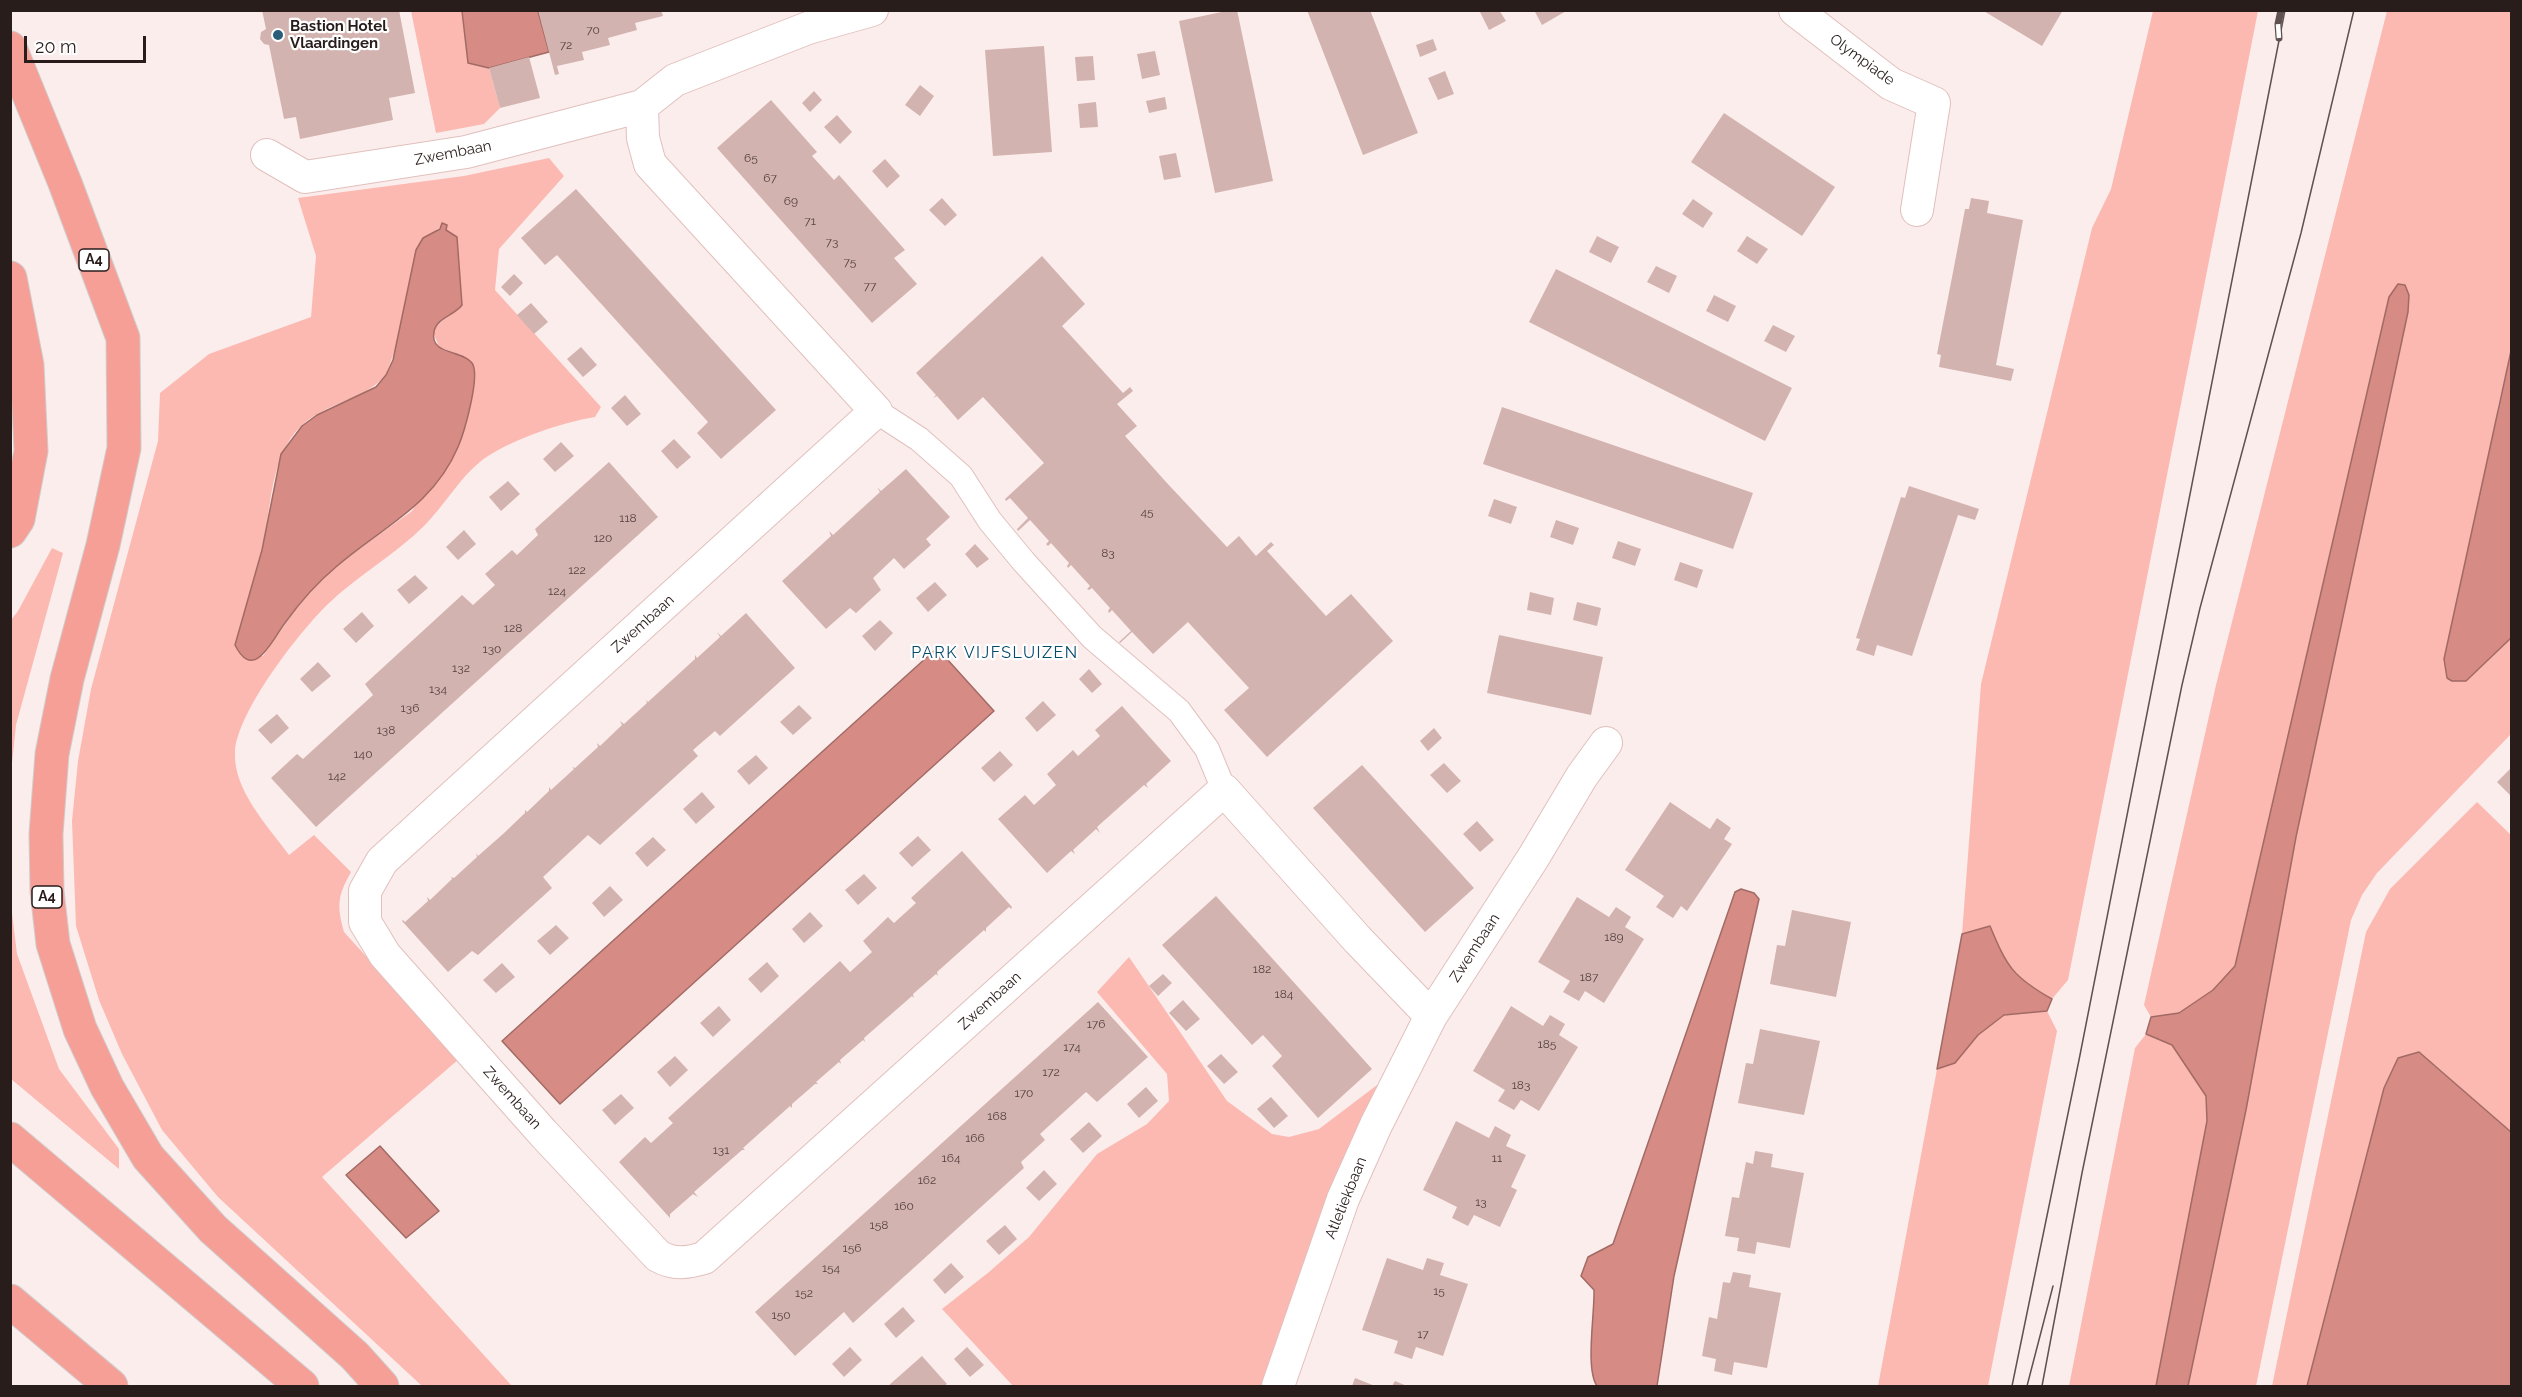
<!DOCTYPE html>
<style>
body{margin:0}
#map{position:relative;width:2522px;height:1397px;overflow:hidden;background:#fbedec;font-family:Raleway,sans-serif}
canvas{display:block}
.frame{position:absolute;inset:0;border:12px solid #291d1c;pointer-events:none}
.scale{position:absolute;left:24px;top:36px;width:122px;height:27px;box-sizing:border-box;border:3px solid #291d1c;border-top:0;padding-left:8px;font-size:18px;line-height:21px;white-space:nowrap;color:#291d1c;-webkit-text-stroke:4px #fff;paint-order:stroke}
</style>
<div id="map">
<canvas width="2522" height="1397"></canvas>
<div class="frame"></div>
<div class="scale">20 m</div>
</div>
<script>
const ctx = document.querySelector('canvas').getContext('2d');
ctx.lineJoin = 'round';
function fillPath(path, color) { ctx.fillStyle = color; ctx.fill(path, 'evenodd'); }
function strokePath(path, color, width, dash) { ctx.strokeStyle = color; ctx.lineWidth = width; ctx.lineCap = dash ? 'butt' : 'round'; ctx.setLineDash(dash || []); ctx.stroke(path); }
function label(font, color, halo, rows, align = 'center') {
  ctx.font = font + ' Raleway,sans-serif'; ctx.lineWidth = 4.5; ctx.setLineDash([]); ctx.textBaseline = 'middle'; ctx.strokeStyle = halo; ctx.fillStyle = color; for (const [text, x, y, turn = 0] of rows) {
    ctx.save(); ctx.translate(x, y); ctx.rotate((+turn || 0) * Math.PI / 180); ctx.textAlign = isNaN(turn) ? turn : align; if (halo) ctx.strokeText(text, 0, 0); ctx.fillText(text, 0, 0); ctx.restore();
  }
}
fillPath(new Path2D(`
 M411 11H462L468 62 489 68 500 108 484 124 436 133Z
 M2153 11H2258L2068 980 2052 999C2013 977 2007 967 1990 926L1962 934 1981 684 2092 228 2111 189Z
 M2387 11H2511V351L2498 406 2466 681 2511 638V734L2377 873 2362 895 2351 920 2256 1386H2188L2246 1110 2296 837 2408 312 2409 295 2389 297 2235 966 2213 990 2179 1013 2151 1017 2144 1005 2216 685Z
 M549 158 564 176 499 249 495 290 601 407 595 417C560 423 519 437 488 456 462 473 446 504 424 526 395 555 358 575 328 604 299 632 237 712 235 752 233 790 268 826 289 855L314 835 351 872C337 897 337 906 344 932L459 1059 322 1177 512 1386H422L218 1197 162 1130 122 1054 99 1000 76 926 72 821 78 761 91 689 158 441 160 393 209 354 311 317 316 256 298 198 464 176ZM447 225 446 230 457 237 460 289C469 312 441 315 433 332L439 347 465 357 475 373 466 425 412 511 337 565 316 586 296 609 263 656 235 645C245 613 256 581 263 548 271 508 270 457 300 427 324 403 363 401 386 375L437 229Z
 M52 548 63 553 16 725 11 773V620L18 611Z
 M2477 802 2511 835V1132L2435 1065 2398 1058 2384 1088 2307 1386H2272L2366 932 2390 889Z
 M11 905 17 954 59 1069 119 1149V1169L11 1079Z
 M1129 957 1227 1101 1272 1134 1289 1137 1319 1129 1385 1079 1262 1386H1013L942 1309 989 1272 1029 1237 1097 1154 1147 1124 1169 1101 1167 1074 1097 992Z
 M2047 1011 2057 1031 1988 1386H1878L1937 1069 1955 1063 1978 1035 2004 1015Z
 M2146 1034 2172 1044 2206 1096 2207 1121 2156 1386H2069L2135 1048Z`), '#fcb9b2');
const water = new Path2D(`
 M462 11H538L549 52 489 68 468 63Z
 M442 223 447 225 446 230 457 237 462 305C455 315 436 318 434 332 429 355 463 350 472 363 481 375 464 433 458 447 433 506 382 527 337 566 318 582 300 602 285 623 272 640 254 683 235 645L262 550 281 454 302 426 317 415 376 387 386 375 393 360 416 250 423 238 440 229Z
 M2398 284 2405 285 2409 295 2408 312 2296 837 2246 1110 2188 1386H2156L2207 1121 2206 1096 2172 1045 2146 1034 2151 1017 2179 1013 2213 990 2235 966 2389 297Z
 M2511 351V638L2466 681H2452L2447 678 2444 659Z
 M937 648 994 711 560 1104 502 1041Z
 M1741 889 1754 893 1759 899 1674 1276 1657 1386H1597C1585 1369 1595 1312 1594 1290L1581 1276 1588 1257 1613 1244 1735 892Z
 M1990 926C2007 967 2013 977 2052 999L2047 1011 2004 1015 1978 1035 1955 1063 1937 1069 1962 934Z
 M2419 1052 2511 1132V1386H2307L2384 1088 2398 1058Z
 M380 1146 439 1211 406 1238 346 1175Z`);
fillPath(water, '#d68b84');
strokePath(water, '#a26a65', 1.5);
fillPath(new Path2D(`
 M262 10H399L415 93 389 98 393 120 300 139 296 117 284 119 269 45 264 44 260 39 261 32 266 29Z
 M538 10H661L663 16 635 23 637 30 608 38 610 45 582 52 584 60 557 66 559 74 555 75Z
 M1231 10H1237L1273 181 1215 193 1179 21Z
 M1307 10H1370L1418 133 1363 155Z
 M1479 10H1499L1506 21 1489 30Z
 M1534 10H1568L1542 25Z
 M1982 10H2063L2042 46Z
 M1433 39 1437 50 1420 57 1416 45Z
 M1044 46 1052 152 993 156 985 50Z
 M1155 51 1160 75 1142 79 1137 54Z
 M1093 56 1095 80 1077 81 1075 57Z
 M529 57 540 98 500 108 489 68Z
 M1445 71 1454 94 1438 100 1428 78Z
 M920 85 934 96 920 116 905 105Z
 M814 91 822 100 810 112 802 103Z
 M1165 97 1167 109 1149 113 1146 101Z
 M771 100 817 152 812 156 834 180 839 175 905 250 894 258 917 284 872 323 717 148Z
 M1096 102 1098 127 1080 128 1078 104Z
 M1724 113 1835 187 1802 236 1691 162Z
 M837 115 852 132 840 144 824 127Z
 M1176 153 1181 177 1164 180 1159 156Z
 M885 159 900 176 887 188 872 171Z
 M576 189 776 410 721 459 697 433 708 422 557 255 545 265 521 238Z
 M942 198 957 215 945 226 929 210Z
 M1971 198 1989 201 1987 213 2023 220 1996 365 2014 369 2011 381 1939 367 1941 355 1937 354 1954 267 1965 209H1969Z
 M1693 199 1713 213 1703 228 1682 214Z
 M1597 236 1619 247 1611 263 1589 252Z
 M1747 236 1768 249 1757 264 1737 251Z
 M1042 256 1085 304 1062 326 1123 393 1130 387 1133 391 1117 404 1137 426 1125 436 1166 482 1227 547 1239 536 1256 556 1271 542 1274 545 1267 551 1326 616 1351 594 1393 641 1267 757 1224 710 1249 688 1188 622 1153 654 1132 632 1120 643 1119 642 1131 631 1112 610 1109 613 1108 611 1110 608 1092 588 1089 590 1087 589 1090 586 1071 565 1068 568 1067 566 1069 563 1051 543 1048 546 1046 544 1049 541 1030 520 1018 531 1017 529 1028 518 1010 498 1006 501 1005 499 1044 463 983 397 958 420 937 396 933 398 936 395 916 373Z
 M1656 266 1677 276 1669 293 1647 282Z
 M1556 269 1792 388 1765 441 1529 322Z
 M514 274 523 283 510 296 501 287Z
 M1714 295 1736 306 1728 322 1706 311Z
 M531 303 548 322 534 334 517 315Z
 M1773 325 1795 336 1786 352 1764 341Z
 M581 347 597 365 583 377 567 359Z
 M625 395 641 414 627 426 611 408Z
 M1502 407 1753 493 1733 549 1483 464Z
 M674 439 691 457 677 469 661 451Z
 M561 442 574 456 555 472 543 459Z
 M609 462 658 517 316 827 271 778 297 754 303 759 373 695 365 684 462 595 473 605 495 585 485 574 512 550 517 555 538 535 535 529Z
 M906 469 950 517 926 539 931 545 904 569 894 558 873 578 881 590 856 613 850 608 826 629 782 581 831 536 829 531 833 535 880 492 877 487 881 491Z
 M508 481 520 494 501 511 489 497Z
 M1909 486 1979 509 1975 520 1958 515 1912 656 1877 645 1874 656 1856 650 1860 639 1856 638 1901 497 1905 498Z
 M1494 499 1517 507 1511 524 1488 516Z
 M1556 520 1579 528 1573 545 1550 537Z
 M464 530 476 544 458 560 446 547Z
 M1618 541 1641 549 1635 566 1612 558Z
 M975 544 989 559 977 568 965 554Z
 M1680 562 1703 570 1697 588 1674 580Z
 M415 575 428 588 409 604 397 590Z
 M935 582 947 595 928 612 916 598Z
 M1530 592 1554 598 1551 615 1527 610Z
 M1577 602 1601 608 1597 626 1573 620Z
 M362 612 374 626 356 643 343 629Z
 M746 613 795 668 721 735 720 736 715 731 693 750 698 756 600 845 588 835 543 877 552 888 551 889 478 955 472 951 448 972 402 921 403 920 405 922 428 901 427 897 430 900 452 879 451 877 454 878 477 857 476 853 478 856 503 834 525 813V810L527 812 549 791V787L551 790 574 769 572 767 575 768 598 747 597 743 600 746 622 725 620 721 624 724 647 703 646 700 648 702 695 659V655L697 658 720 637 717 632 721 636Z
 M880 620 893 633 875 651 862 636Z
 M1499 635 1603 657 1591 715 1487 693Z
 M318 662 331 676 312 692 300 679Z
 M1089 669 1102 684 1092 693 1079 679Z
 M1043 701 1056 715 1037 732 1025 718Z
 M799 705 812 718 793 735 780 722Z
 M1122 706 1171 761 1146 784 1148 788 1144 785 1097 827 1100 833 1096 829 1073 850 1075 854 1071 851 1047 873 998 819 1025 795 1034 805 1056 785 1047 774 1073 750 1078 756 1100 736 1095 730Z
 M277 714 289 728 271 744 258 730Z
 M1434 728 1442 738 1428 751 1420 741Z
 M1000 751 1013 765 994 782 981 768Z
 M756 755 768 768 749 785 737 771Z
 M1444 763 1461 781 1447 793 1430 775Z
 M1362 765 1474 888 1425 932 1313 808Z
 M2511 768V796L2497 782Z
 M702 792 715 807 696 824 683 809Z
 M1670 802 1710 829 1717 818 1731 828 1724 839 1732 844 1687 911 1681 906 1673 918 1656 907 1664 896 1625 870Z
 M1477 821 1494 840 1480 852 1463 834Z
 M918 836 931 850 912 867 899 853Z
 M653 837 666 850 647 867 635 853Z
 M962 851 1012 907 1011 909 1009 907 986 928V932L984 930 937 972 938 976 936 974 913 994 914 998 912 996 864 1038 865 1042 863 1040 840 1060 841 1064 839 1062 816 1082 818 1084H815L792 1104V1108L790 1106 743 1148 745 1150H742L694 1192 698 1197 693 1194 670 1214V1218L619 1162 645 1137 651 1143 673 1123 668 1118 840 961 850 972 872 952 863 941 888 917 894 923 916 903 911 898Z
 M864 874 877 888 858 905 845 890Z
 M610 886 623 900 604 917 592 903Z
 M1216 896 1372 1069 1318 1118 1272 1066 1282 1056 1263 1035 1252 1045 1162 945Z
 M1577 897 1609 917 1616 907 1631 917 1625 927 1644 939 1604 1003 1585 991 1579 1001 1563 992 1570 981 1538 962Z
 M1792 910 1851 922 1836 997 1770 984 1777 945 1785 946Z
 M810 912 823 926 804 943 792 929Z
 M556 925 569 938 550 955 537 941Z
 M767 962 779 976 761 993 748 979Z
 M502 963 515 977 496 993 483 980Z
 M1163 974 1172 983 1158 996 1149 986Z
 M1183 1000 1200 1019 1186 1031 1169 1013Z
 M1098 1002 1148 1057 1097 1102 1086 1092 1040 1134 1045 1140 1021 1162 1024 1168 853 1323 844 1312 795 1356 755 1312Z
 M719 1006 731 1020 713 1037 700 1023Z
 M1511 1006 1543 1026 1550 1015 1565 1024 1559 1035 1578 1047 1539 1111 1521 1100 1514 1110 1498 1101 1505 1090 1473 1071Z
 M1760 1029 1820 1041 1804 1115 1738 1103 1746 1063 1753 1064Z
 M1221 1054 1238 1072 1224 1084 1207 1066Z
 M675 1056 688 1070 670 1087 657 1072Z
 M1146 1087 1158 1101 1139 1118 1127 1104Z
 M621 1094 634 1108 615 1125 602 1110Z
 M1271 1097 1288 1116 1274 1128 1257 1109Z
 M1456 1121 1489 1138 1495 1126 1511 1135 1506 1146 1526 1155 1511 1187 1517 1190 1500 1227 1474 1215 1468 1226 1452 1218 1457 1207 1423 1190Z
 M1089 1122 1102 1136 1083 1153 1070 1139Z
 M1755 1151 1773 1154 1771 1167 1804 1173 1790 1248 1757 1242 1755 1254 1737 1251 1739 1238 1725 1236 1732 1197 1739 1198 1746 1162 1753 1164Z
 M1044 1170 1057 1184 1039 1201 1026 1188Z
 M1005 1225 1017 1239 999 1255 986 1241Z
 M1387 1258 1423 1270 1427 1258 1444 1263 1440 1275 1468 1284 1443 1356 1416 1347 1412 1359 1394 1353 1398 1341 1362 1330Z
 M951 1263 964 1277 945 1294 933 1280Z
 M1733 1272 1751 1275 1749 1287 1781 1293 1767 1368 1734 1362 1732 1375 1714 1371 1716 1359 1702 1356 1709 1317 1717 1319 1723 1282 1730 1283Z
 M903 1307 915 1321 896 1338 884 1324Z
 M850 1347 862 1360 844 1377 832 1364Z
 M967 1347 984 1365 970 1377 954 1359Z
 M922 1356 947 1384 944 1386H888Z
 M1355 1378 1375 1386H1352Z
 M1395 1381 1407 1386H1392Z`), '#d3b3af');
const pedestrian = new Path2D(`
 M876 411 919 439 961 476 990 521 1024 562 1092 637 1179 711 1207 749 1224 790`);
const minor = new Path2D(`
 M872 10 808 28 675 80 642 106 643 138 650 164 876 411 382 861 365 891V922L385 955 543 1133 658 1256C674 1265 687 1263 704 1258L1224 790 1358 940 1431 1016 1533 858 1582 776 1606 743
 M1795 10 1891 84 1934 103 1917 210
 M267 155 305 177 466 152 642 106
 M1278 1386 1343 1199 1376 1125 1431 1016`);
const motorway = new Path2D(`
 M10 48 65 183 123 338 124 448 103 545 67 679 52 754 46 834 47 891 53 944 80 1029 107 1087 148 1157 213 1229 355 1356 382 1386
 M10 278 27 365 31 451 18 519 10 531
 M10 1139 302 1386
 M10 1301 111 1386`);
strokePath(pedestrian, '#e1c0bd', 26);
strokePath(minor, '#e1c0bd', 34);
strokePath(motorway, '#d0cdcd', 35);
strokePath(pedestrian, '#fff', 24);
strokePath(minor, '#fff', 32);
strokePath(motorway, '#f59f97', 33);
strokePath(new Path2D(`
 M2012 1386 2079 1060 2285 10
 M2027 1386 2053 1286
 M2042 1386 2082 1173 2182 685 2200 608 2301 233 2354 10`), '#5e5150', 1.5);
const rail = new Path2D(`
 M2279 38 2278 24 2281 10`);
strokePath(rail, '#5e5150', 7);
strokePath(rail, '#fff', 4.5, [14]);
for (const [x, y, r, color] of [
 [278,35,6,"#295d79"]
]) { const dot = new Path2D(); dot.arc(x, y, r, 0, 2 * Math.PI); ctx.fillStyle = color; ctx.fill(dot); strokePath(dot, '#fff', 2); }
label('12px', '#544241', null, [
 ["70",593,30],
 ["72",566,45],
 ["65",751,158],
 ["67",770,178],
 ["69",791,201],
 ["71",810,221],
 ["73",832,242],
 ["75",850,262],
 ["77",870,286],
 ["45",1147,512],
 ["118",628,518],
 ["120",603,538],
 ["83",1108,553],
 ["122",577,570],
 ["124",557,591],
 ["128",513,628],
 ["130",492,649],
 ["132",461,668],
 ["134",438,689],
 ["136",410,708],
 ["138",386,730],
 ["140",363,754],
 ["142",337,776],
 ["189",1614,937],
 ["182",1262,969],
 ["187",1589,977],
 ["184",1284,994],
 ["176",1096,1024],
 ["185",1547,1044],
 ["174",1072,1047],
 ["172",1051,1072],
 ["183",1521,1085],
 ["170",1024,1093],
 ["168",997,1116],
 ["166",975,1138],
 ["131",721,1150],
 ["164",951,1158],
 ["11",1497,1158],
 ["162",927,1180],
 ["13",1481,1202],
 ["160",904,1206],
 ["158",879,1225],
 ["156",852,1248],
 ["154",831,1268],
 ["15",1439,1291],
 ["152",804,1293],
 ["150",781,1315],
 ["17",1423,1334]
]);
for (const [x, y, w] of [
 [94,260,30],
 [47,897,30]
]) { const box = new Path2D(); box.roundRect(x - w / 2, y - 11, w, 22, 4.5); ctx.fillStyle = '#fff'; ctx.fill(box); strokePath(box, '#291d1c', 1.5); }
label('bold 14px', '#291d1c', null, [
 ["A4",94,260],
 ["A4",47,897]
]);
label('bold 15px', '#291d1c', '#fff', [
 ["Bastion Hotel",290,26],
 ["Vlaardingen",290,43]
], 'left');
label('15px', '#291d1c', '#fff', [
 ["Olympiade",1862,60,36],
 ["Zwembaan",453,153,-11],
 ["Zwembaan",643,624,-42],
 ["Zwembaan",1475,948,-57],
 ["Zwembaan",990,1001,-42],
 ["Zwembaan",512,1098,48],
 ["Atletiekbaan",1346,1198,-68]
]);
ctx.letterSpacing = '1.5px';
label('16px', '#054a69', '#fff', [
 ["PARK VIJFSLUIZEN",995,653]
]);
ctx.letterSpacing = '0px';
</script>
